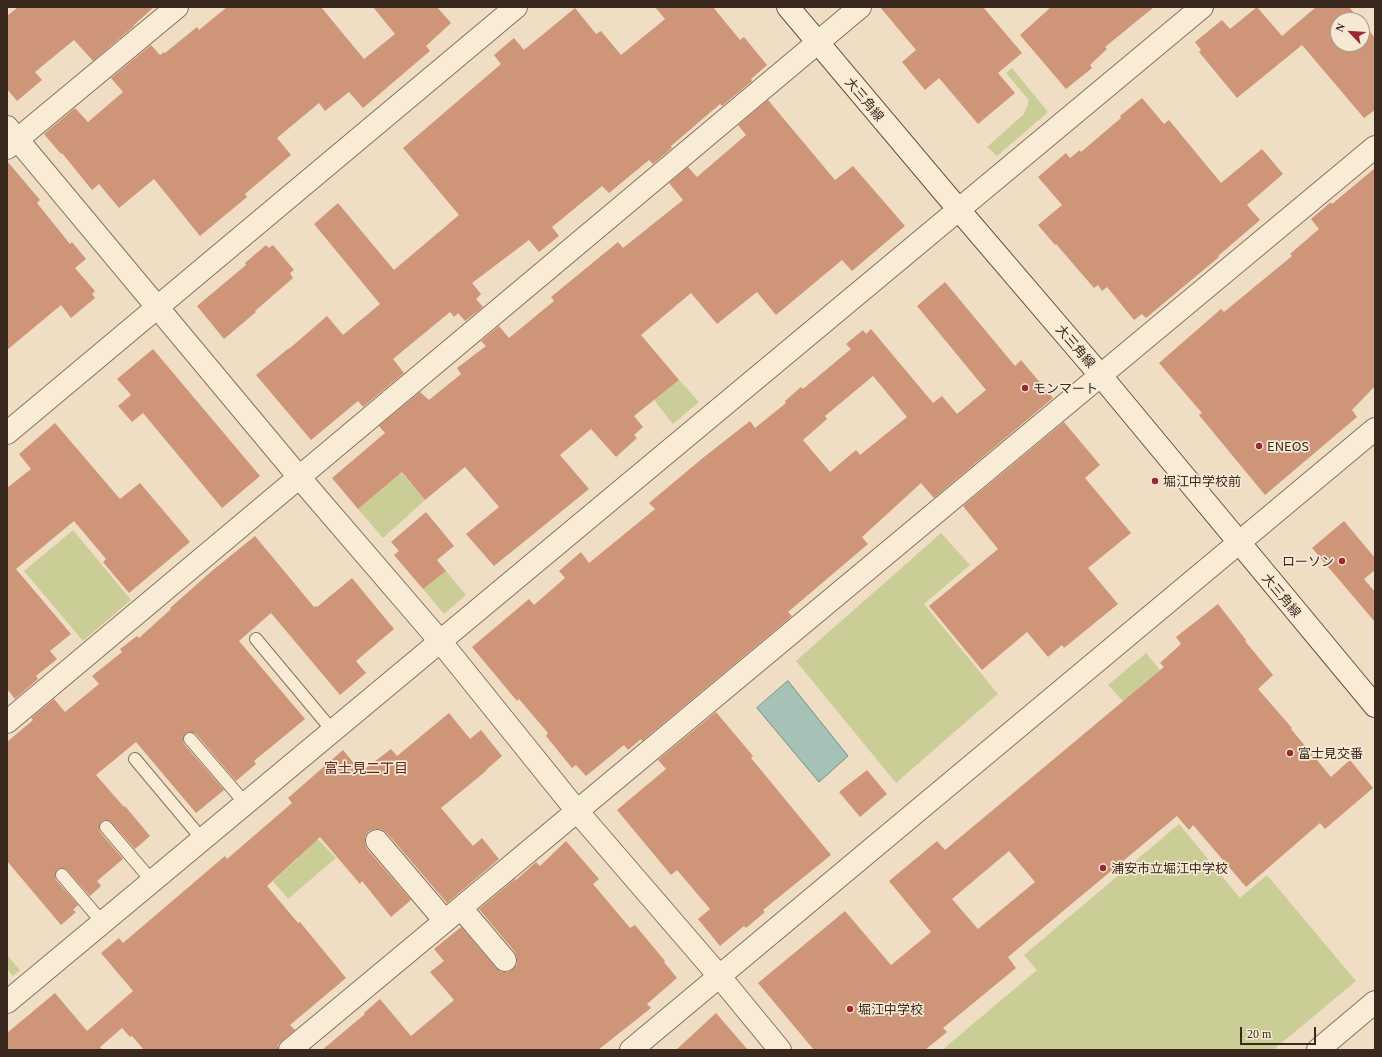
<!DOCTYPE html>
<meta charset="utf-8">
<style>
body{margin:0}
#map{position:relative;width:1382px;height:1057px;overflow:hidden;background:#efdec4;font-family:Georgia,serif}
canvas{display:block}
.frame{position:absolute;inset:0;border:8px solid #39291e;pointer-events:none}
.north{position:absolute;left:1330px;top:12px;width:40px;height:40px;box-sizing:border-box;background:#f6e9d4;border:1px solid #aa9c8b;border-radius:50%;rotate:295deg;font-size:11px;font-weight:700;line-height:16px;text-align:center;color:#39291e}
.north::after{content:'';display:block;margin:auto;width:14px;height:18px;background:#9a2933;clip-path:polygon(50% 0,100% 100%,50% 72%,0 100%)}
.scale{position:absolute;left:1240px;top:1027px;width:76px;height:18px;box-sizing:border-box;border:2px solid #39291e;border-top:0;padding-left:5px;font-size:12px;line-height:14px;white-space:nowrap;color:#39291e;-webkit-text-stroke:3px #f6e9d4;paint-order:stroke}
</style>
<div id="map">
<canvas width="1382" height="1057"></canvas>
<div class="frame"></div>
<div class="north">N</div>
<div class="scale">20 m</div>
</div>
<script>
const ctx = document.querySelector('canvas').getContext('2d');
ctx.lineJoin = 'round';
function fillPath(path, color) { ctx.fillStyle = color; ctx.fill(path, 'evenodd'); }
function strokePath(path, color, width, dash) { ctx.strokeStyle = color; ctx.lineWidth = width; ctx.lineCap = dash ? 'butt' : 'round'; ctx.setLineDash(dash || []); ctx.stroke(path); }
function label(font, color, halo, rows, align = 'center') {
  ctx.font = font + ' Georgia,"Noto Sans JP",serif'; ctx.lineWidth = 3.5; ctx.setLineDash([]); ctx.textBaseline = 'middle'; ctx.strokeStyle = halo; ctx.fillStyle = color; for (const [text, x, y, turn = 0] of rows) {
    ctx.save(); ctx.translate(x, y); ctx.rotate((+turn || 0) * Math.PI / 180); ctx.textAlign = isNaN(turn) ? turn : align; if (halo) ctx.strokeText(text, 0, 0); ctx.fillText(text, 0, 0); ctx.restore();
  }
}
fillPath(new Path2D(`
 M1012 68 1048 112 997 156 987 147 1024 114 1028 104V99L1006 73Z
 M679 380 699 402 673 424 654 400Z
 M401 473 403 474 425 500 383 538 358 509Z
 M73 530 131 600 83 641 24 571Z
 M941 533 970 565 924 604 998 694 896 783 796 661Z
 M446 571 466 595 444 614 423 589Z
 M1146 653 1238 765 1123 701 1108 685Z
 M1179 824 1240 898 1267 875 1356 981 1273 1050H942L1037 970 1024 955Z
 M307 828 336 858 288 899 273 881 298 858 287 844Z
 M7 955 20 970 13 976 7 969Z`), '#cbcd97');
const water = new Path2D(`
 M788 681 848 756 819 782 757 708Z`);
fillPath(water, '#a6c2b7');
strokePath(water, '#6c9084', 1);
fillPath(new Path2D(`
 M18 7H154L134 25V26L93 61 74 40 35 72 42 80 17 101 7 89V16Z
 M227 7H321L364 59 395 34 373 7H437L451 23 426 46 430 51 363 108 349 92 325 111 319 103 277 138 291 155 245 194 247 197 200 236 154 179 119 208 99 184 92 190 62 153 61 154 44 134 75 108 88 122 123 92 111 78 151 45 160 55 164 52 165 53 197 27 199 30Z
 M655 7H713L740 40 744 37 767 65 751 79 752 81 722 106 720 104 671 146 672 148 653 164 649 160 609 193 602 186 552 227 559 236 539 252 529 240 472 283 481 294 476 299 483 307 465 321 458 313 454 317 450 312 393 359 404 373 363 407 358 401 311 440 256 375 289 348V349L327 316 343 335 380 304 314 224 338 203 394 270 459 215 403 148 501 64 494 55 514 38 524 50 575 8 596 34 601 31 621 55 665 19Z
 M880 7H983L1022 53 998 73 1015 93 978 124 939 78 925 90 902 62 916 50Z
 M1051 7H1154L1105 47 1107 49 1090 65 1092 68 1066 89 1020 35Z
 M1257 7 1282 36 1316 7H1349L1360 20H1338V44H1362V22L1375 38V110L1364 118 1302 45 1237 98 1199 52 1201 50 1195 42 1222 20 1230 29Z
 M1142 98 1164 124 1169 120 1221 183 1262 149 1283 174 1247 205 1260 220 1218 256 1219 257 1146 318 1142 314 1134 320 1107 287 1102 291 1098 285 1094 288 1056 244 1055 245 1038 225 1062 205 1038 177 1066 153 1070 158 1080 150 1081 152 1121 118 1120 116Z
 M768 100 835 180 853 166 905 226 852 271 842 260 776 315 757 292 717 324 691 293 641 335 679 380 634 416 643 427 634 435 637 438 616 457 591 429 560 455 589 489 494 566 466 534 499 507 465 467 425 500 402 472 358 509 332 478 385 433 379 426 420 392 429 400 461 374 457 368 486 346 481 341 499 326 509 338 554 301 551 297 618 242 623 248 683 200 669 183 688 167 697 177 746 135 738 125Z
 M7 161 40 200 37 203 70 244 72 242 86 259 75 268 95 291 92 294 95 298 71 318 61 305 7 350Z
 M1375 168V386L1352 410 1357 417 1265 495 1199 415 1202 413 1159 363 1221 309 1224 312 1292 256 1290 254 1319 229 1311 219 1331 202 1332 204Z
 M266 245 269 248 273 245 294 270 290 273 293 278 255 311 256 312 224 339 197 306 246 265 245 263Z
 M945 282 1015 366 1021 360 1053 398 934 498 921 483 862 537 868 544 788 612 792 616 642 741 641 739 628 750 624 745 586 776 576 765 572 768 546 736 548 733 519 699 517 701 472 647 529 599 534 605 565 578 559 571 581 552 589 563 655 509 649 503 704 457 750 421 755 428 786 403 785 401 801 387 803 389 851 349 846 344 863 330 866 334 871 329 933 403 942 396 957 414 986 390 917 306ZM873 376 907 417 860 455 856 450 830 472 803 440 827 419 825 416Z
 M153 349 260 476 222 508 143 413 132 422 118 406 131 395 117 379Z
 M1064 422 1100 465 1085 478 1131 533 1088 568 1118 604 1064 648 1062 645 1048 657 1027 632 982 670 929 606 998 549 963 506Z
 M55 423 120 499 140 483 190 542 129 593 103 562 106 559 74 521 16 569 71 634 50 651 57 659 36 676 38 679 15 699 7 689V488L31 469 19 454Z
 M426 512 454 546 437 560 446 571 423 589 394 555 399 551 391 542Z
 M1344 521 1375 558V570L1364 579 1375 592V622L1312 548Z
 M255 536 314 607 316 606 317 607 352 578 394 629 356 661 366 673 340 695 271 613 239 641 305 719 254 761 256 764 236 781 196 734 189 732 185 734 183 740 184 744 224 790 196 813 136 742 96 775 124 807 125 806 150 836 135 849 111 822 105 820 101 822 99 828 100 832 123 859 97 881 101 886 90 896 67 870 61 868 57 870 55 876 56 880 78 905 73 910 76 912 61 925 7 861V742L33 720 31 718 54 699 65 712 99 684 92 676 122 652 120 649 137 636 139 638 171 609 170 608 213 570Z
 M1218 604 1246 640 1245 641 1273 675 1258 689 1292 728 1291 729 1331 777 1350 760 1373 788 1325 829 1320 823 1246 887 1193 825 1189 830 1177 816 1008 957 1016 968 943 1028 947 1032 925 1050H814L758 983 845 911 891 965 931 932 889 881 937 841 945 850 1164 667 1160 663 1181 644 1176 637ZM1009 851 1035 882 978 929 952 899Z
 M716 712 753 756 751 758 831 855 763 910 765 912 746 928 744 926 720 946 698 919 710 909 677 870 671 875 617 810 666 769 658 760Z
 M449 713 470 739 481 730 502 756 486 770V771L441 808 473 846 482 838 499 859 447 903 387 833 381 829H375L369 831 365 837V843L367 849 411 900 391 917 362 881 360 884 320 837 267 886 298 923 300 922 346 978 290 1025 295 1030 282 1041 278 1045V1050H144L132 1036 130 1037 122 1028 100 1047 103 1050H7V1033L55 993 87 1031 133 991 101 953 119 938 123 943 225 856 227 859 292 803 288 798 343 750 361 772 391 749 397 756Z
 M867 770 887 794 860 817 839 792Z
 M566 841 599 879 593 884 630 928 635 925 665 961 664 962 677 978 647 1004 651 1008 598 1050H322L365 1014 364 1013 380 999 411 1036 454 1000 430 972 444 961 434 949 461 927 496 968 501 972H507L513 969 517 964V958L515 952 479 909 515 879 516 880 536 862 540 866Z
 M716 1013 748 1050H676Z`), '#ce9579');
const lane = new Path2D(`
 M256 639 332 730
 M190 739 245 803
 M135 759 202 839
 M106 827 152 881
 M62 875 102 922`);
const street = new Path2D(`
 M7 127 299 477 440 641 577 811 720 977 780 1050
 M7 148 177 7
 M7 433 516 7
 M7 722 860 7
 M377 841 445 921
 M461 908 505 960
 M7 1002 1202 7
 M290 1050 1375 147
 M631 1050 1375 429
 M1318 1050 1375 1002`);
const secondary = new Path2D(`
 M788 7 959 210 1101 376 1375 706`);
strokePath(lane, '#8a6f5a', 14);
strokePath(street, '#8a6f5a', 24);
strokePath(secondary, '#6c503d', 24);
strokePath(lane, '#f9ecd7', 12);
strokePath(street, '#f9ecd7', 22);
strokePath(secondary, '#f9ecd7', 22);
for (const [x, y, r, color] of [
 [1025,388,4,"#9a2933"],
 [1259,446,4,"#9a2933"],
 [1155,481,4,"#9a2933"],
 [1342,561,4,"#9a2933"],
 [1290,753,4,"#9a2933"],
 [1103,868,4,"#9a2933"],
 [850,1009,4,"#9a2933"]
]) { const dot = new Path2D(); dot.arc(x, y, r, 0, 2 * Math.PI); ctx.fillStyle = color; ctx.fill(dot); strokePath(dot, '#f6e9d4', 1.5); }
label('13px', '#39291e', '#f6e9d4', [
 ["大三角線",865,99,50],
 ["大三角線",1076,346,49],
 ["大三角線",1282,595,50]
]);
label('13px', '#39291e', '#f6e9d4', [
 ["モンマート",1033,388],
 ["ENEOS",1267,446],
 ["堀江中学校前",1163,481],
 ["ローソン",1334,561,"right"],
 ["富士見交番",1298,753],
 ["浦安市立堀江中学校",1111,868],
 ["堀江中学校",858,1009]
], 'left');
label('14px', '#67261d', '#f6e9d4', [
 ["富士見二丁目",366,768]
]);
</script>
